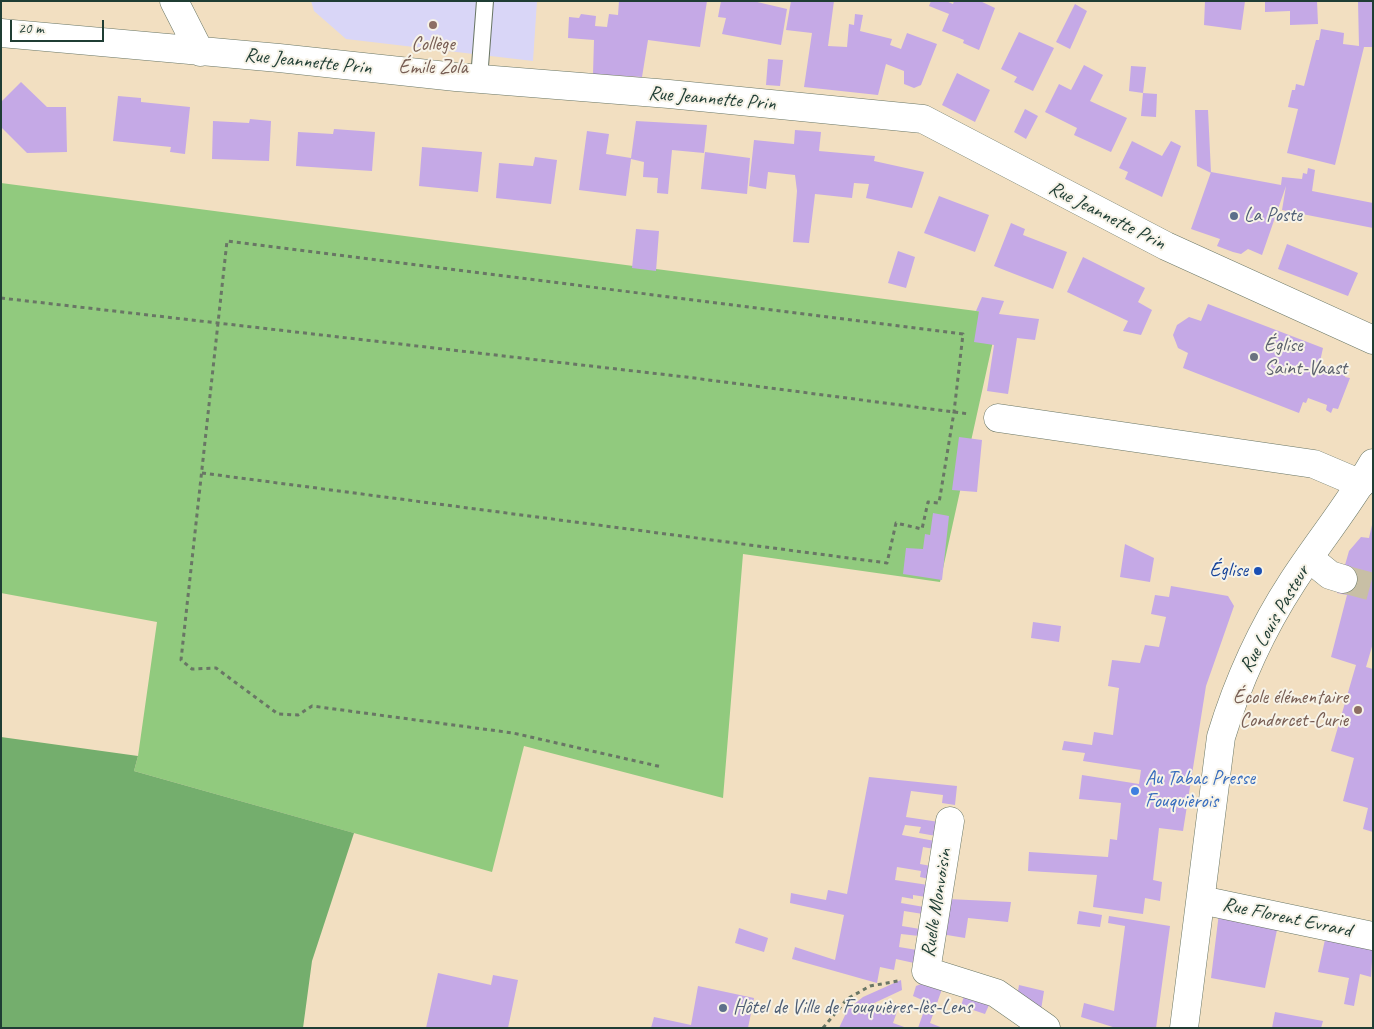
<!DOCTYPE html>
<meta charset="utf-8">
<style>
body{margin:0}
#map{position:relative;width:1374px;height:1029px;overflow:hidden;background:#f2dfc1;font-family:Caveat,sans-serif}
canvas{display:block}
.frame{position:absolute;inset:0;border:2px solid #1f3d34;pointer-events:none}
.scale{position:absolute;left:10px;top:20px;width:94px;height:22px;box-sizing:border-box;border:2px solid #1f3d34;border-top:0;padding-left:6px;font-size:15px;line-height:18px;white-space:nowrap;color:#1f3d34;-webkit-text-stroke:4px #f7f3e8;paint-order:stroke}
</style>
<div id="map">
<canvas width="1374" height="1029"></canvas>
<div class="frame"></div>
<div class="scale">20 m</div>
</div>
<script>
const ctx = document.querySelector('canvas').getContext('2d');
ctx.lineJoin = 'round';
function fillPath(path, color) { ctx.fillStyle = color; ctx.fill(path, 'evenodd'); }
function strokePath(path, color, width, dash) { ctx.strokeStyle = color; ctx.lineWidth = width; ctx.lineCap = dash ? 'butt' : 'round'; ctx.setLineDash(dash || []); ctx.stroke(path); }
function label(font, color, halo, rows, align = 'center') {
  ctx.font = font + ' Caveat,sans-serif'; ctx.lineWidth = 4; ctx.setLineDash([]); ctx.textBaseline = 'middle'; ctx.strokeStyle = halo; ctx.fillStyle = color; for (const [text, x, y, turn = 0] of rows) {
    ctx.save(); ctx.translate(x, y); ctx.rotate((+turn || 0) * Math.PI / 180); ctx.textAlign = isNaN(turn) ? turn : align; if (halo) ctx.strokeText(text, 0, 0); ctx.fillText(text, 0, 0); ctx.restore();
  }
}
fillPath(new Path2D(`
 M311 1H537L533 61 346 39 314 11Z`), '#d9d6f7');
fillPath(new Path2D(`
 M1 183 999 314 940 582 743 554 723 798 524 746 492 872 134 771 138 756 157 622 1 593Z`), '#91ca7e');
fillPath(new Path2D(`
 M1 737 138 756 134 771 354 833 312 961 303 1028H1Z`), '#74ae6d');
fillPath(new Path2D(`
 M619 1H707L700 47 648 40 642 77 593 74 594 40 568 38 569 17 579 18 581 14 596 16 595 26 607 27 609 14 618 15Z
 M721 1H753L787 9 781 45 722 34 726 18 718 17Z
 M791 1H834L828 46 847 47 849 24 854 25 855 14 863 15 860 31 892 39 890 45 901 49 907 33 937 44 921 85 914 88 904 84V71L886 64 878 95 804 87 812 33 786 30Z
 M931 1H946L953 4 954 1H980L995 8 979 50 963 43 964 40 942 31 949 14 929 6Z
 M1205 1H1245L1241 30 1204 25Z
 M1265 1H1317L1318 24 1290 25V11L1265 12Z
 M1358 1H1373V47H1364L1335 165 1287 153 1298 109 1288 107 1292 90H1295L1296 84 1304 86 1316 40H1319L1321 29 1344 33 1343 44 1359 46Z
 M1075 4 1087 11 1070 49 1056 42Z
 M1019 32 1054 48 1033 91 1014 82 1017 77 1001 69Z
 M768 59 783 60 780 86 766 85Z
 M1084 65 1103 75 1090 101 1127 118 1111 152 1074 135 1077 128 1045 112 1059 84 1071 90Z
 M1131 66 1146 67 1143 93 1129 91Z
 M957 73 990 90 975 122 942 105Z
 M21 82 47 107H66L67 152 27 153 1 127V102Z
 M1143 93 1157 94 1156 117 1141 116Z
 M118 96 141 98V102L190 107 185 154 170 152 171 147 113 141Z
 M1025 109 1038 116 1026 139 1014 132Z
 M1195 110H1208L1211 173 1197 166Z
 M250 119 271 121 269 161 212 159 213 121 249 123Z
 M636 121 707 125 704 153 672 150 668 194 657 193 658 178 643 177 644 162 631 159 626 196 579 190 587 131 609 134 606 154 631 158Z
 M334 129 375 132 372 171 296 166 298 132 333 134Z
 M795 130 821 132 819 151 875 156 874 161 924 172 912 208 866 198 869 184 854 183 852 198 815 194 809 243 793 242 797 191 795 175 768 172 766 189 749 186 754 140 794 144Z
 M1132 141 1162 156 1171 141 1181 146 1162 197 1125 179 1128 172 1119 168Z
 M422 147 482 152 478 192 419 186Z
 M705 152 750 158 747 194 701 189Z
 M535 157 557 160 551 204 496 198 499 163 533 166Z
 M1308 168 1315 170 1312 191 1373 203V228L1282 210 1286 186 1262 255 1248 249 1241 254 1233 252 1217 246 1220 239 1191 229 1211 172 1281 185 1282 177 1302 179 1303 173 1307 174Z
 M939 196 989 215 975 252 924 233Z
 M1011 223 1025 229 1023 235 1067 252 1053 289 994 266Z
 M636 229 659 231 656 271 632 268Z
 M1287 244 1358 273 1348 296 1278 269Z
 M898 251 915 257 906 288 888 283Z
 M1083 257 1145 288 1138 302 1152 310 1141 335 1123 331 1128 321 1067 292Z
 M982 297 1004 301 999 314 1039 319 1035 340 1017 338 1008 394 987 391 994 345 974 342 979 311H976Z
 M1208 304 1323 348 1319 366H1331L1336 373 1340 374 1341 370 1346 371 1345 377 1350 378 1338 409 1333 408 1331 413 1326 410 1327 405 1308 398 1306 403 1303 402 1299 413 1183 368 1188 353 1178 348 1173 335 1177 325 1189 317 1201 321Z
 M959 437 982 440 977 492 952 490Z
 M933 513 949 516 942 580 903 574 906 548 923 549 925 534 930 535Z
 M1372 525 1373 643 1366 667 1373 669V832L1363 829 1368 808 1343 801 1354 758 1331 751 1356 665 1331 657 1347 595 1337 593 1349 551 1361 537 1369 538Z
 M1125 544 1154 558 1150 582 1120 577Z
 M1171 586 1228 596 1234 606 1206 686 1183 831 1159 828 1153 880 1162 882 1160 901 1145 898 1143 914 1093 907 1097 875 1028 871 1029 852 1108 857 1110 839 1117 840 1121 803 1079 799 1082 775 1139 784 1141 770 1083 761 1085 753 1062 750 1064 741 1092 745 1094 732 1113 735 1119 688 1108 686 1112 660 1140 663 1145 645 1159 647 1166 617 1151 614 1155 595 1169 597Z
 M1033 622 1061 626 1059 642 1031 638Z
 M869 777 957 786 955 805 942 803 943 795 911 791 906 817 939 822 936 836 919 833 921 827 905 825 902 835 935 841 934 849 923 847 920 864 931 866 929 879 920 877 921 871 897 867 895 880 928 885 926 897 913 895V899L902 897 901 903 924 907 923 914 904 911 902 926 920 929 919 936 901 934 899 947 917 950 914 963 896 959 894 970 880 967 877 983 792 959 795 947 835 960 844 915 790 903 791 893 826 900 828 890 847 894Z
 M948 899 1011 902 1008 922 968 918 965 938 941 934Z
 M1079 911 1102 915 1100 927 1077 924Z
 M1219 913 1278 925 1265 988 1211 978Z
 M1109 916 1170 926 1156 1028H1116L1081 1017 1084 1003 1114 1011 1125 926 1108 923Z
 M739 928 768 938 764 952 735 943Z
 M1326 935 1373 945 1371 977 1360 974 1354 1006 1344 1004 1349 978 1318 972Z
 M438 973 491 985 493 975 518 980 508 1028H426Z
 M901 980 902 990 870 1005 889 1011 892 1003 899 1006 893 1023 907 1028H839L848 1009 863 997Z
 M924 983 942 989 930 1023 943 1028H918L927 1002 913 996 916 986Z
 M1019 985 1044 991 1041 1010 1017 997Z
 M698 986 754 998 748 1028H651L654 1017 691 1025Z
 M964 996 989 1005 985 1014 961 1006Z
 M1275 1012 1323 1021 1321 1028H1272Z`), '#c5a9e6');
strokePath(new Path2D(`
 M1343 579 1373 587`), '#c8bfa5', 28, [28, 14]);
const service = new Path2D(`
 M479 79 485 1`);
const minor = new Path2D(`
 M174 1 200 52
 M1 33 279 58 456 77 669 94 923 119 1166 246 1373 340
 M998 418 1314 464 1361 484
 M1309 558 1330 575 1343 579
 M950 821 926 971 996 993 1046 1028
 M1201 900 1373 936`);
const tertiary = new Path2D(`
 M1184 1028 1221 737C1238 681 1261 630 1293 581 1319 541 1349 505 1373 463`);
strokePath(service, '#697665', 18);
strokePath(minor, '#697665', 29);
strokePath(tertiary, '#697665', 29);
strokePath(new Path2D(`
 M1 298 686 377 969 414
 M202 473 887 563 896 523 922 529 928 502 939 503 954 412 963 334 227 241 181 660 192 669 216 668 278 714 298 715 312 706 513 733 662 767
 M823 1028 847 999 870 986 898 981`), '#697665', 3, [4, 4]);
strokePath(service, '#fff', 16);
strokePath(minor, '#fff', 28);
strokePath(tertiary, '#fff', 28);
for (const [x, y, r, color] of [
 [433,25,5,"#8d6e63"],
 [1234,216,5,"#5c6f8a"],
 [1254,357,5,"#6b7280"],
 [1258,571,5,"#1a4fb4"],
 [1358,710,5,"#8d6e63"],
 [1135,791,5,"#3f7fe0"],
 [723,1008,5,"#5c6f8a"]
]) { const dot = new Path2D(); dot.arc(x, y, r, 0, 2 * Math.PI); ctx.fillStyle = color; ctx.fill(dot); strokePath(dot, '#f7f3e8', 2); }
label('20px', '#785e54', '#f7f3e8', [
 ["Collège",433,45],
 ["Émile Zola",433,68],
 ["École élémentaire",1348,698,"right"],
 ["Condorcet-Curie",1348,721,"right"]
]);
label('20px', '#1f3d34', '#f7f3e8', [
 ["Rue Jeannette Prin",308,62,6],
 ["Rue Jeannette Prin",712,99,5],
 ["Rue Jeannette Prin",1107,216,27],
 ["Rue Louis Pasteur",1275,619,-60],
 ["Ruelle Monvoisin",937,903,-81],
 ["Rue Florent Evrard",1287,918,12]
]);
label('20px', '#4e5e75', '#f7f3e8', [
 ["La Poste",1244,216],
 ["Hôtel de Ville de Fouquières-lès-Lens",733,1008]
], 'left');
label('20px', '#5b616d', '#f7f3e8', [
 ["Église",1264,346],
 ["Saint-Vaast",1264,369]
], 'left');
label('20px', '#164399', '#f7f3e8', [
 ["Église",1248,571]
], 'right');
label('20px', '#366cbe', '#f7f3e8', [
 ["Au Tabac Presse",1145,779],
 ["Fouquièrois",1145,802]
], 'left');
</script>
